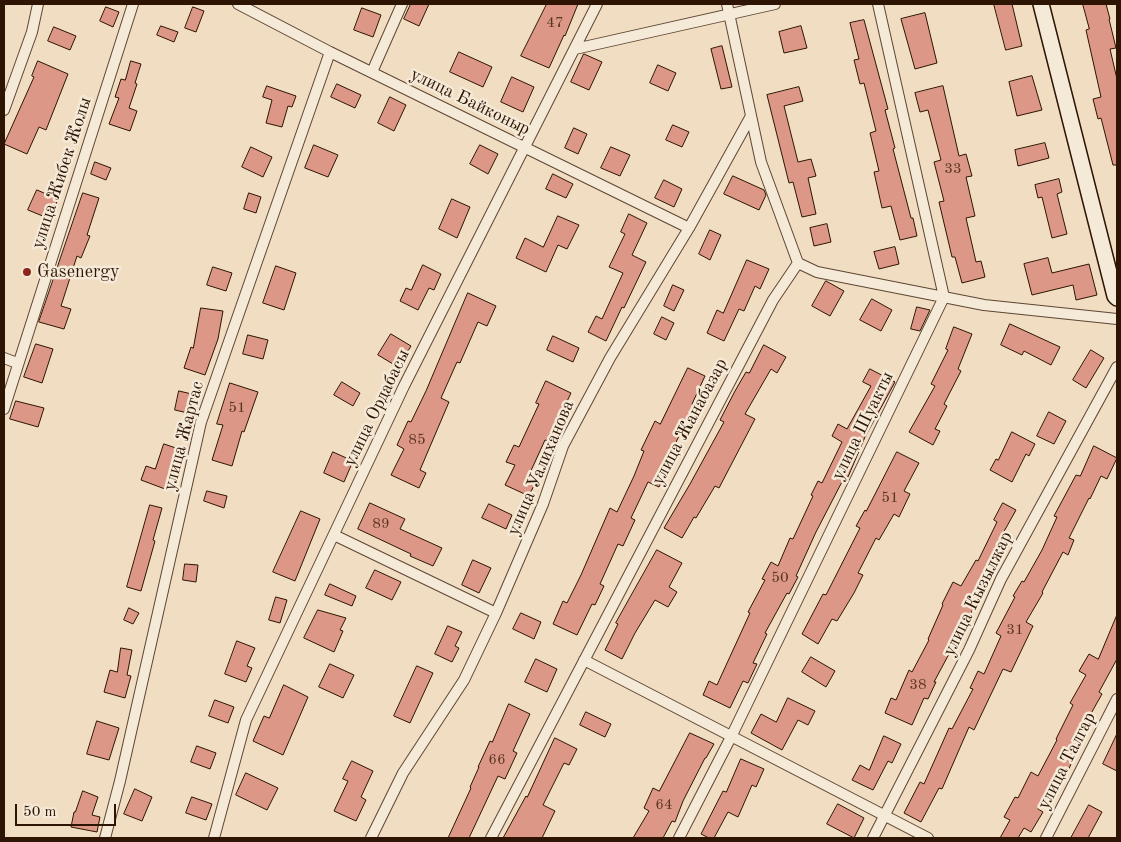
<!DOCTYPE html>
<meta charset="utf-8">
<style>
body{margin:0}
#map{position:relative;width:1121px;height:842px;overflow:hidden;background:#f0ddc2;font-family:"Old Standard TT",serif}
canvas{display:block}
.frame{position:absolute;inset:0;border:5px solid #2d1403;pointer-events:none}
.scale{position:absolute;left:15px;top:804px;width:101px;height:22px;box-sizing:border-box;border:2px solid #2d1403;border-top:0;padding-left:6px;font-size:15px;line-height:18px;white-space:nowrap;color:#2d1403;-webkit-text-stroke:4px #f5e9d7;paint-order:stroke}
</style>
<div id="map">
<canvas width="1121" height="842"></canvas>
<div class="frame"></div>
<div class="scale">50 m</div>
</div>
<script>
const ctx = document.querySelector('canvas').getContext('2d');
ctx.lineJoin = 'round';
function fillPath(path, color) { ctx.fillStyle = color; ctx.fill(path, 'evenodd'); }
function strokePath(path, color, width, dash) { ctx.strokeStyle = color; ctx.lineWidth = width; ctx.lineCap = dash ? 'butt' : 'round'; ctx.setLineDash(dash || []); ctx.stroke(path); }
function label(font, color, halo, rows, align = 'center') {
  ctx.font = font + ' "Old Standard TT",serif'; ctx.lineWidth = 5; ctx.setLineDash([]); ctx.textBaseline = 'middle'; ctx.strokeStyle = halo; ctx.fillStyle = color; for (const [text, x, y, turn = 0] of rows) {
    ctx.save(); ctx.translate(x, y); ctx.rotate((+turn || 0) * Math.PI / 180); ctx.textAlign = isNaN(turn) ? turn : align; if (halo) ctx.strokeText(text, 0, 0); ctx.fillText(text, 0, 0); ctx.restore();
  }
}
const building = new Path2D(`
 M411 4H429L419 26 404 19Z
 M547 4H578L565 36 564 35 549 68 521 56Z
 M994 4H1012L1022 46 1006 50Z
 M1083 4H1106L1110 19H1109L1116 48 1110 49 1117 79V165H1113L1101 118 1098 119 1093 99 1101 97 1086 30 1089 29Z
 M106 7 119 12 113 27 100 21Z
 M193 7 204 11 196 32 185 28Z
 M362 8 381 15 373 37 354 30Z
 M925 13 937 63 915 69 901 19Z
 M864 20 888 109 885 110 895 148 893 149 911 218H913L917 236 900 240 891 206 882 208 874 172 879 171 870 133 876 131 864 83 860 84 854 60 859 59 850 23Z
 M161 26 178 32 174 42 157 35Z
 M801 26 807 48 784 53 779 32Z
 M54 27 76 36 70 50 48 41Z
 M722 46 732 87 721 89 711 49Z
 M459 52 492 67 483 87 450 72Z
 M584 54 602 62 589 90 571 82Z
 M38 61 68 74 46 130 39 127 27 154 4 144 34 77 32 76Z
 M131 61 141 64 135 83 137 84 129 108 137 111 130 131 109 124 119 98 115 97 121 79 125 80Z
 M658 65 676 73 668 91 650 83Z
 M1032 76 1042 110 1017 116 1009 82Z
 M512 77 534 87 523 112 501 102Z
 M337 84 361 95 355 108 331 97Z
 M267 86 296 96 292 107 288 106 282 127 266 123 272 100 263 97Z
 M943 86 959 156 966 154 972 176 966 177 975 216 966 218 976 262 981 261 985 277 962 283 955 257H952L939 202 944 201 934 162 941 160 928 110 920 112 915 93Z
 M799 87 803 101 784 106 798 162 811 159 816 176 808 178 816 214 802 217 793 182 789 183 767 95Z
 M390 97 406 105 394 131 378 123Z
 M673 125 689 132 682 147 666 140Z
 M574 128 587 134 578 154 565 148Z
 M1045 143 1049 158 1018 166 1015 150Z
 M314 145 338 155 328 177 305 168Z
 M480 145 498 154 488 174 470 164Z
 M251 147 272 157 263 177 242 167Z
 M611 147 630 155 620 176 601 168Z
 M95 162 111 168 106 180 91 174Z
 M553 174 573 184 566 198 546 189Z
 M733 176 764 190 766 195 759 210 724 194Z
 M1059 179 1062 192 1057 194 1067 234 1052 238 1042 197 1038 198 1035 185Z
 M664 180 682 189 674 207 655 198Z
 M37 190 58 199 50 219 28 210Z
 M83 193 99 198 87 235 90 236 81 258 77 256 61 306 71 309 64 329 39 322Z
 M249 193 261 197 256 213 244 209Z
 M452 199 470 207 457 238 439 229Z
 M629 214 647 223 632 255 646 262 624 308 622 307 606 341 588 332 596 316 602 319 623 273 609 267 625 234 621 232Z
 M558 216 579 225 567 249 558 245 546 272 516 258 525 238 543 247Z
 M827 224 831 242 814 246 810 228Z
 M710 230 721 235 710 260 699 254Z
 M895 247 899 264 879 269 874 252Z
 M1048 258 1052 273 1089 264 1097 295 1076 300 1073 285 1032 295 1024 264Z
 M747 260 769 269 760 289 755 286 744 311 739 309 724 341 707 333 717 310 723 313Z
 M423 265 441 274 434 290 429 288 418 310 400 301 406 288 411 290Z
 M276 266 296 273 284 310 263 303Z
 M213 267 232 273 226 291 207 285Z
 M826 281 844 291 830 316 812 306Z
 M673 285 684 290 674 311 664 306Z
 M468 293 496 306 487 326 478 322 460 363 457 362 441 398 449 402 420 470 426 473 419 488 391 475 404 449 397 445 408 421 411 422 426 391Z
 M872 299 892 310 881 331 860 320Z
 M917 307 930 310 920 331 911 329Z
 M201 308 223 311 218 339 205 375 184 368 191 347 193 348Z
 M662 317 674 323 666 340 654 334Z
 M1010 324 1060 347 1051 365 1024 351 1022 355 1001 345Z
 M954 327 972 334 958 369 961 371 944 404 947 406 935 429 940 431 933 445 909 432 935 386 931 384 948 350 946 349Z
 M391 334 411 346 398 367 378 355Z
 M248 335 268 340 263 359 243 354Z
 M553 336 579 348 573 362 547 350Z
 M36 344 53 349 42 383 24 377Z
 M764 345 786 357 777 373 771 369 745 414 755 419 719 488 715 486 696 518 694 517 682 538 664 528 690 484 724 422 720 420 735 391 746 372 749 373Z
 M1091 350 1104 358 1086 388 1073 380Z
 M688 368 705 376 692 404 694 405 664 467 667 469 659 487 648 482 631 518 635 520 623 546 618 544 600 584 604 586 595 605 592 604 577 635 553 624 563 601 567 603 581 575 610 508 617 512 634 476 644 451 641 450 655 421 660 424Z
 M870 369 895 382 865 437 848 477 845 476 816 532 796 576 798 577 789 594 787 593 765 633 767 634 753 663 757 664 748 683 743 681 730 708 703 695 709 681 717 685 750 613 748 612 765 580 762 579 771 562 778 566 790 538 793 539 813 496 811 495 818 481 822 483 842 442 832 436 838 424 847 429 871 386 863 382Z
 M546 381 571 393 548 441 545 440 529 475 537 479 529 496 505 485 515 465 506 462 514 445 519 447 539 404 536 403Z
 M342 382 360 393 353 406 334 395Z
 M230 383 258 392 244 432 242 431 232 466 212 460 223 425 217 424Z
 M179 391 196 395 192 414 175 410Z
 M16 401 44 408 38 427 10 419Z
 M1049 412 1066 421 1054 444 1037 436Z
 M1012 432 1035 444 1029 456 1026 454 1012 482 990 470 996 459 998 460Z
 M164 444 182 450 177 462 174 461 165 489 141 480 146 466 155 469Z
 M1094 446 1117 458 1107 479 1101 476 1090 499 1089 498 1069 538 1074 540 1068 555 1063 552 1042 592 1043 593 1026 622 1033 626 1011 672 1003 669 974 730 969 727 942 789 939 788 921 822 904 813 920 782 924 784 949 728 952 729 973 689 970 688 978 671 984 674 1001 636 996 633 1015 597 1013 596 1022 581 1024 582 1042 550 1057 517 1054 516 1076 475 1080 476Z
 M333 452 353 461 344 482 324 473Z
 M897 452 919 463 904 491 910 494 899 517 894 514 879 540 876 538 858 573 863 575 854 593 837 621 832 619 818 644 802 634 823 594 826 595 860 528 856 526 865 510 866 511Z
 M207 491 227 496 224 508 204 501Z
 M370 503 405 519 400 529 442 548 433 566 410 556 411 554 358 529Z
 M1003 503 1016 510 1002 535 1008 537 998 557 997 556 975 593 980 596 934 682H936L928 699 924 698 912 725 885 713 891 698 896 700 909 670 912 672 929 640 928 639 943 605 942 604 953 582 961 586 976 560 978 561 997 522 994 520Z
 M489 504 512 515 506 529 482 518Z
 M150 505 162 508 153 540 155 541 141 591 127 587Z
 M301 511 320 519 295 581 273 572Z
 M657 550 682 563 669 587 677 592 668 607 655 600 635 633 622 659 605 650 618 624 616 623Z
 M473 560 491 568 479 593 462 585Z
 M185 564 198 565 196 582 183 580Z
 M375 570 401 582 392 600 366 588Z
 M330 584 356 596 352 606 325 595Z
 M276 597 287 600 280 623 269 620Z
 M129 608 139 613 133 624 124 620Z
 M318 610 346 618 340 630 343 631 334 652 304 638Z
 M521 613 541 622 534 639 513 629Z
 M1117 615V659L1099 692 1102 694 1084 726 1088 728 1065 777 1057 773 1038 809 1043 812 1031 832 1024 828 1018 838H1000L1010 820 1004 817 1015 797 1018 798 1031 772 1038 776 1057 740 1056 739 1073 705 1070 703 1086 675 1079 671 1089 654 1098 659Z
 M448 626 462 632 455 646 459 648 452 662 435 654Z
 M237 641 255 648 247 666 252 668 246 682 225 674Z
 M121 648 132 650 127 675 131 676 125 698 104 692 110 670 117 672Z
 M811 657 835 671 826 687 802 672Z
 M536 659 557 669 547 692 525 682Z
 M330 664 354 675 343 698 319 687Z
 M417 666 433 673 410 723 394 716Z
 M284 685 308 697 283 755 253 741 264 716 269 718Z
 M788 698 815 711 808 725 798 720 782 750 751 733 761 714 776 722Z
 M215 700 234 707 228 723 209 716Z
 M509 704 530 714 513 751 517 753 505 779 498 776 469 838H448L471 788 470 787 479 767H478L490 741 492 742Z
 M586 712 611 724 605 737 580 725Z
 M97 721 119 728 109 760 87 754Z
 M690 733 714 744 706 758H705L683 801 675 822 672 821 663 838H633L649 811 644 808 653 788 659 791Z
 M1117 734V771L1103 764Z
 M884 736 901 744 892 763 888 761 873 790 852 780 860 765 869 770Z
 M555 738 577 749 569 765 564 763 543 805 555 811 542 838H503L526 796 527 797Z
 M197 746 216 753 210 769 191 762Z
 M741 759 764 769 756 787 752 785 738 817 728 812 714 838H709L701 834 723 791 726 792Z
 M352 761 373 771 361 797 366 800 356 821 334 811 348 781 343 779Z
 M246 773 278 788 267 810 236 795Z
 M135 789 152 797 142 821 124 814Z
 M83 791 98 797 92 815 100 817 97 832 71 827 74 812H75Z
 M192 797 212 804 206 820 186 813Z
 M838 804 864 818 854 838 827 824Z
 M1089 805 1102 812 1088 838H1071Z`);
fillPath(building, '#dd9786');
strokePath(building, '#2d1403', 1);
const street = new Path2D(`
 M238 4 330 52 689 228
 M575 49 775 4
 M372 72 402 4
 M4 110 32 32 38 4
 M798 263 817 272 984 305 1117 319
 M4 358 17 363
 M4 409 133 4
 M334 535 496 613
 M584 660 928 838
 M105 838 120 781 201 422 330 52
 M214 838 246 720 404 386 597 4
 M371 838 403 773 464 680 496 613 543 504 563 446 610 358 689 228 751 116
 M491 838 773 300 798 263 761 162 727 4
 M679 838 731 737 944 297 878 4
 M873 838 969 650 1001 579 1117 367
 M1046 838 1117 699`);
const secondary = new Path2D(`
 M1041 4 1115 296 1117 298`);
strokePath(street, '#5e4633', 12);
strokePath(secondary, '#2d1403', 18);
strokePath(street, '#f5e9d7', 10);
strokePath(secondary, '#f5e9d7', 15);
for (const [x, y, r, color] of [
 [27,272,5,"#8f2418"]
]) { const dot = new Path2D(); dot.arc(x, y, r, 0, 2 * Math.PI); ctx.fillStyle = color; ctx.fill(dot); strokePath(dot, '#f5e9d7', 2); }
label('15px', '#593524', null, [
 ["47",555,23],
 ["33",953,169],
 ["51",237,408],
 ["85",417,440],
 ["51",890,498],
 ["89",381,524],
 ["50",780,578],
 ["31",1015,630],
 ["38",918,685],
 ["66",497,760],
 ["64",664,805]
]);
label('18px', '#2d1403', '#f5e9d7', [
 ["улица Байконыр",470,102,26],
 ["улица Жибек Жолы",62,173,-72],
 ["улица Ордабасы",377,408,-64],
 ["улица Жанабазар",690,422,-62],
 ["улица Шуакты",863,426,-64],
 ["улица Жартас",184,436,-75],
 ["улица Уалиханова",541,468,-67],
 ["улица Кызылжар",978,594,-64],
 ["улица Талгар",1067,761,-63]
]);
label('18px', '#2d1403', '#f5e9d7', [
 ["Gasenergy",37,272]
], 'left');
</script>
